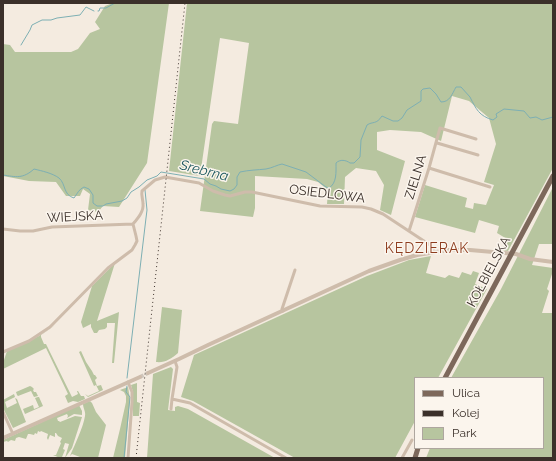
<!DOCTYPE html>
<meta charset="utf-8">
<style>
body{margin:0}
#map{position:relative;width:556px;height:461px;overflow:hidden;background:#f4ebe0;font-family:Raleway,sans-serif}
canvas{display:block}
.frame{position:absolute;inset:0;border:4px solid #3b302a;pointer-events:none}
.legend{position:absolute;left:414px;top:377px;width:130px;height:72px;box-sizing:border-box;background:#fbf5ed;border:1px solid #aea69f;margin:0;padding:5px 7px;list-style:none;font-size:12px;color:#3b302a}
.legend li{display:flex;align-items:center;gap:8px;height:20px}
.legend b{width:20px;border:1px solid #aea69f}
</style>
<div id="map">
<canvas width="556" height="461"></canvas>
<div class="frame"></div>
<ul class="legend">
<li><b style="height:5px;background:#7d685b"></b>Ulica</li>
<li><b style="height:5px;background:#3b302a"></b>Kolej</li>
<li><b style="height:11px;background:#b7c59f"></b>Park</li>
</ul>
</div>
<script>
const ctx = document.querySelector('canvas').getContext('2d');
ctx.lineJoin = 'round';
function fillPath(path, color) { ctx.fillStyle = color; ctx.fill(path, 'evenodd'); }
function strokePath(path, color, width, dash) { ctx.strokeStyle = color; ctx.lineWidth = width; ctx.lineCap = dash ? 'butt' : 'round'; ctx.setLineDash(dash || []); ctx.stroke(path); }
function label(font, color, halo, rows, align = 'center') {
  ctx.font = font + ' Raleway,sans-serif'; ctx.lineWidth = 3; ctx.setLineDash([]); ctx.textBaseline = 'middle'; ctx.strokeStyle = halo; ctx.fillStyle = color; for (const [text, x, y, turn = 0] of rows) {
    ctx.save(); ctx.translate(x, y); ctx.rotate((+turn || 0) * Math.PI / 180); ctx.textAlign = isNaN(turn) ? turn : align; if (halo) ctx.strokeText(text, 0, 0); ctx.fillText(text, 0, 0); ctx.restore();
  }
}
fillPath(new Path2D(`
 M113 3H169L147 163 119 207 103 206 98 212 88 210 90 194 83 189 80 196H66L56 182 29 181 3 176V44L10 45 15 52H71L78 49 90 33 100 29 95 22 105 6Z
 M187 3H553V168L508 251 502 250 507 239 497 233 499 226 479 220 475 233 415 217 425 185 467 198 465 207 473 209 474 203 486 205 494 185 484 182 496 144 489 118 469 101 452 96 441 141 421 132 390 130 377 132V150L405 161 391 215 380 210 384 185 376 171 356 168 345 177 344 204H327L328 190 318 182 307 179 255 176V208L253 217 200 211 212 124 214 121 238 124 249 43 220 38 200 176 169 171Z
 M553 187V244H539L532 265 553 268V271L547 289 549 291 542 313H553V458H426L430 448H543V378H451L501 289Z
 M431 256 426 273 445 278 449 275 459 278 462 272 471 275 473 271 479 273 475 284 487 289 438 378H415V421L395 458H295L193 401 181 397 194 355 367 276 409 260Z
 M115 263 97 321 119 312 114 363H112L115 323H107V327L105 329 99 330 97 333H94L91 327V324L83 328 81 322 92 286Z
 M162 307 182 310 178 353C171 359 165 363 156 362Z
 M57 324 41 335V337L44 344H46L72 397 78 394 77 391H78L81 396H84L85 399 78 402 73 401 68 403 65 396 68 394 46 348 3 369V363L7 351 39 336Z
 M81 351 86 362 92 371 94 375H95L97 378 95 380 97 386 101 385 103 390 88 397 85 394 88 396 99 391 96 385 94 386 79 352Z
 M171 367 173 369 168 410 175 411V407L178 406 188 409 275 458H147L153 374Z
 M137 383V402L140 403 139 416H133V392L131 385Z
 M30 386 32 387 34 389 32 391 33 390 34 392H36L38 396 34 397 31 391 18 396 17 395 16 392Z
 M128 387 130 399 125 458H113L120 429 126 402V396L124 392 120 390Z
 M14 394 15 397 5 402 7 408 17 403 15 398 17 399 26 422 13 428 3 408V400Z
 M38 397H39L43 406 25 414 23 409 33 405 34 409 39 407 35 398Z
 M90 401 92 403 96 412 106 425 98 458H80V457L72 454 70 456C75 444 83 428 85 416 86 412 83 408 83 404Z
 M79 405 82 411V415L74 414 67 418 68 416 67 414 57 418 58 421H59L60 422 75 416 82 417 72 448 65 458 69 444 65 443 63 449 65 450 62 457 60 458 53 455H56L61 443 60 442 62 438 58 436 56 433H55V437L50 435 48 440 47 438 48 434 41 431 40 432 38 431 37 434 35 433 34 435 30 434H28L26 439 19 437 16 438 15 441 11 440 8 442 7 441 3 442V440Z`), '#b7c59f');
strokePath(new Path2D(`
 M98 11H99L100 8H106L115 3
 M21 45 30 30 32 25 42 20H51L57 18 80 15 86 7 94 11
 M3 175C16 177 23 179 34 169 42 171 52 173 59 178 66 184 63 195 74 198 77 194 79 189 84 187L89 189 93 195V203L97 206H103L106 204 122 201 127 198 131 192 139 187 147 180 157 176 161 172 204 179 210 184 216 186 221 189 230 191 234 189 237 185V177L240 172C249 170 257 170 266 169 272 168 277 165 282 164L306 172 326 187 329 188C337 183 336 172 336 163 340 159 346 160 350 163H354L360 157 361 140 367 125C373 121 376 125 382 116L393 121H398L402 118 407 110 421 101V91L423 89 430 88 436 94 441 102C450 102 452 94 456 87H461C464 90 467 94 470 97 476 109 479 116 493 120L497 117 496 114 504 109 524 111 530 118 536 117 542 120 553 117
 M127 378 146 218 147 210 145 190
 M124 458 130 397 126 392 127 386`), '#7dafb3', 1);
strokePath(new Path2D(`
 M140 377 148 373`), '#cfc6bc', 4, [4, 2]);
strokePath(new Path2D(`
 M437 143 478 155
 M429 168 490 187
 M3 229 20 231H33L52 227 133 224C138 218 144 211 143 204 143 199 141 195 142 191L155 180 165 177 199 183 213 191 225 195 230 196 245 192H252L320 206 362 207 371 209 383 214 430 245 433 248 434 252
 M409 231 429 168 440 128 476 139
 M283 311 282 309 295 270
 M3 352 29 341 50 327 108 268 132 250 135 245 137 241 136 236 133 224
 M175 361 177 367 172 399 190 403 286 458
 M128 382 132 392V402L128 458
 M171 409 172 399
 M3 412 13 434
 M402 458 412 440`), '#cebcab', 3);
strokePath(new Path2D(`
 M148 373 179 359 208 345 369 271 400 260 417 255 448 250H470L516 254 530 259 553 262
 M3 438 140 377`), '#cebcab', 4);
strokePath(new Path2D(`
 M445 378 553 176
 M415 458 418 448`), '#7d685b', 5);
strokePath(new Path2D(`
 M136 458 185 3`), '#3b302a', 1, [1, 3]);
label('13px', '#3b302a', '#fbf5ed', [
 ["ZIELNA",416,177,-73],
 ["OSIEDLOWA",327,194,7],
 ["WIEJSKA",75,217,-3],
 ["KOŁBIELSKA",489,272,-62]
]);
label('italic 14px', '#1d595f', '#fbf5ed', [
 ["Srebrna",204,171,14]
]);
ctx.letterSpacing = '1px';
label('14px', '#8e3d1f', '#fbf5ed', [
 ["KĘDZIERAK",427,249]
]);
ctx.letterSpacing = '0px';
</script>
